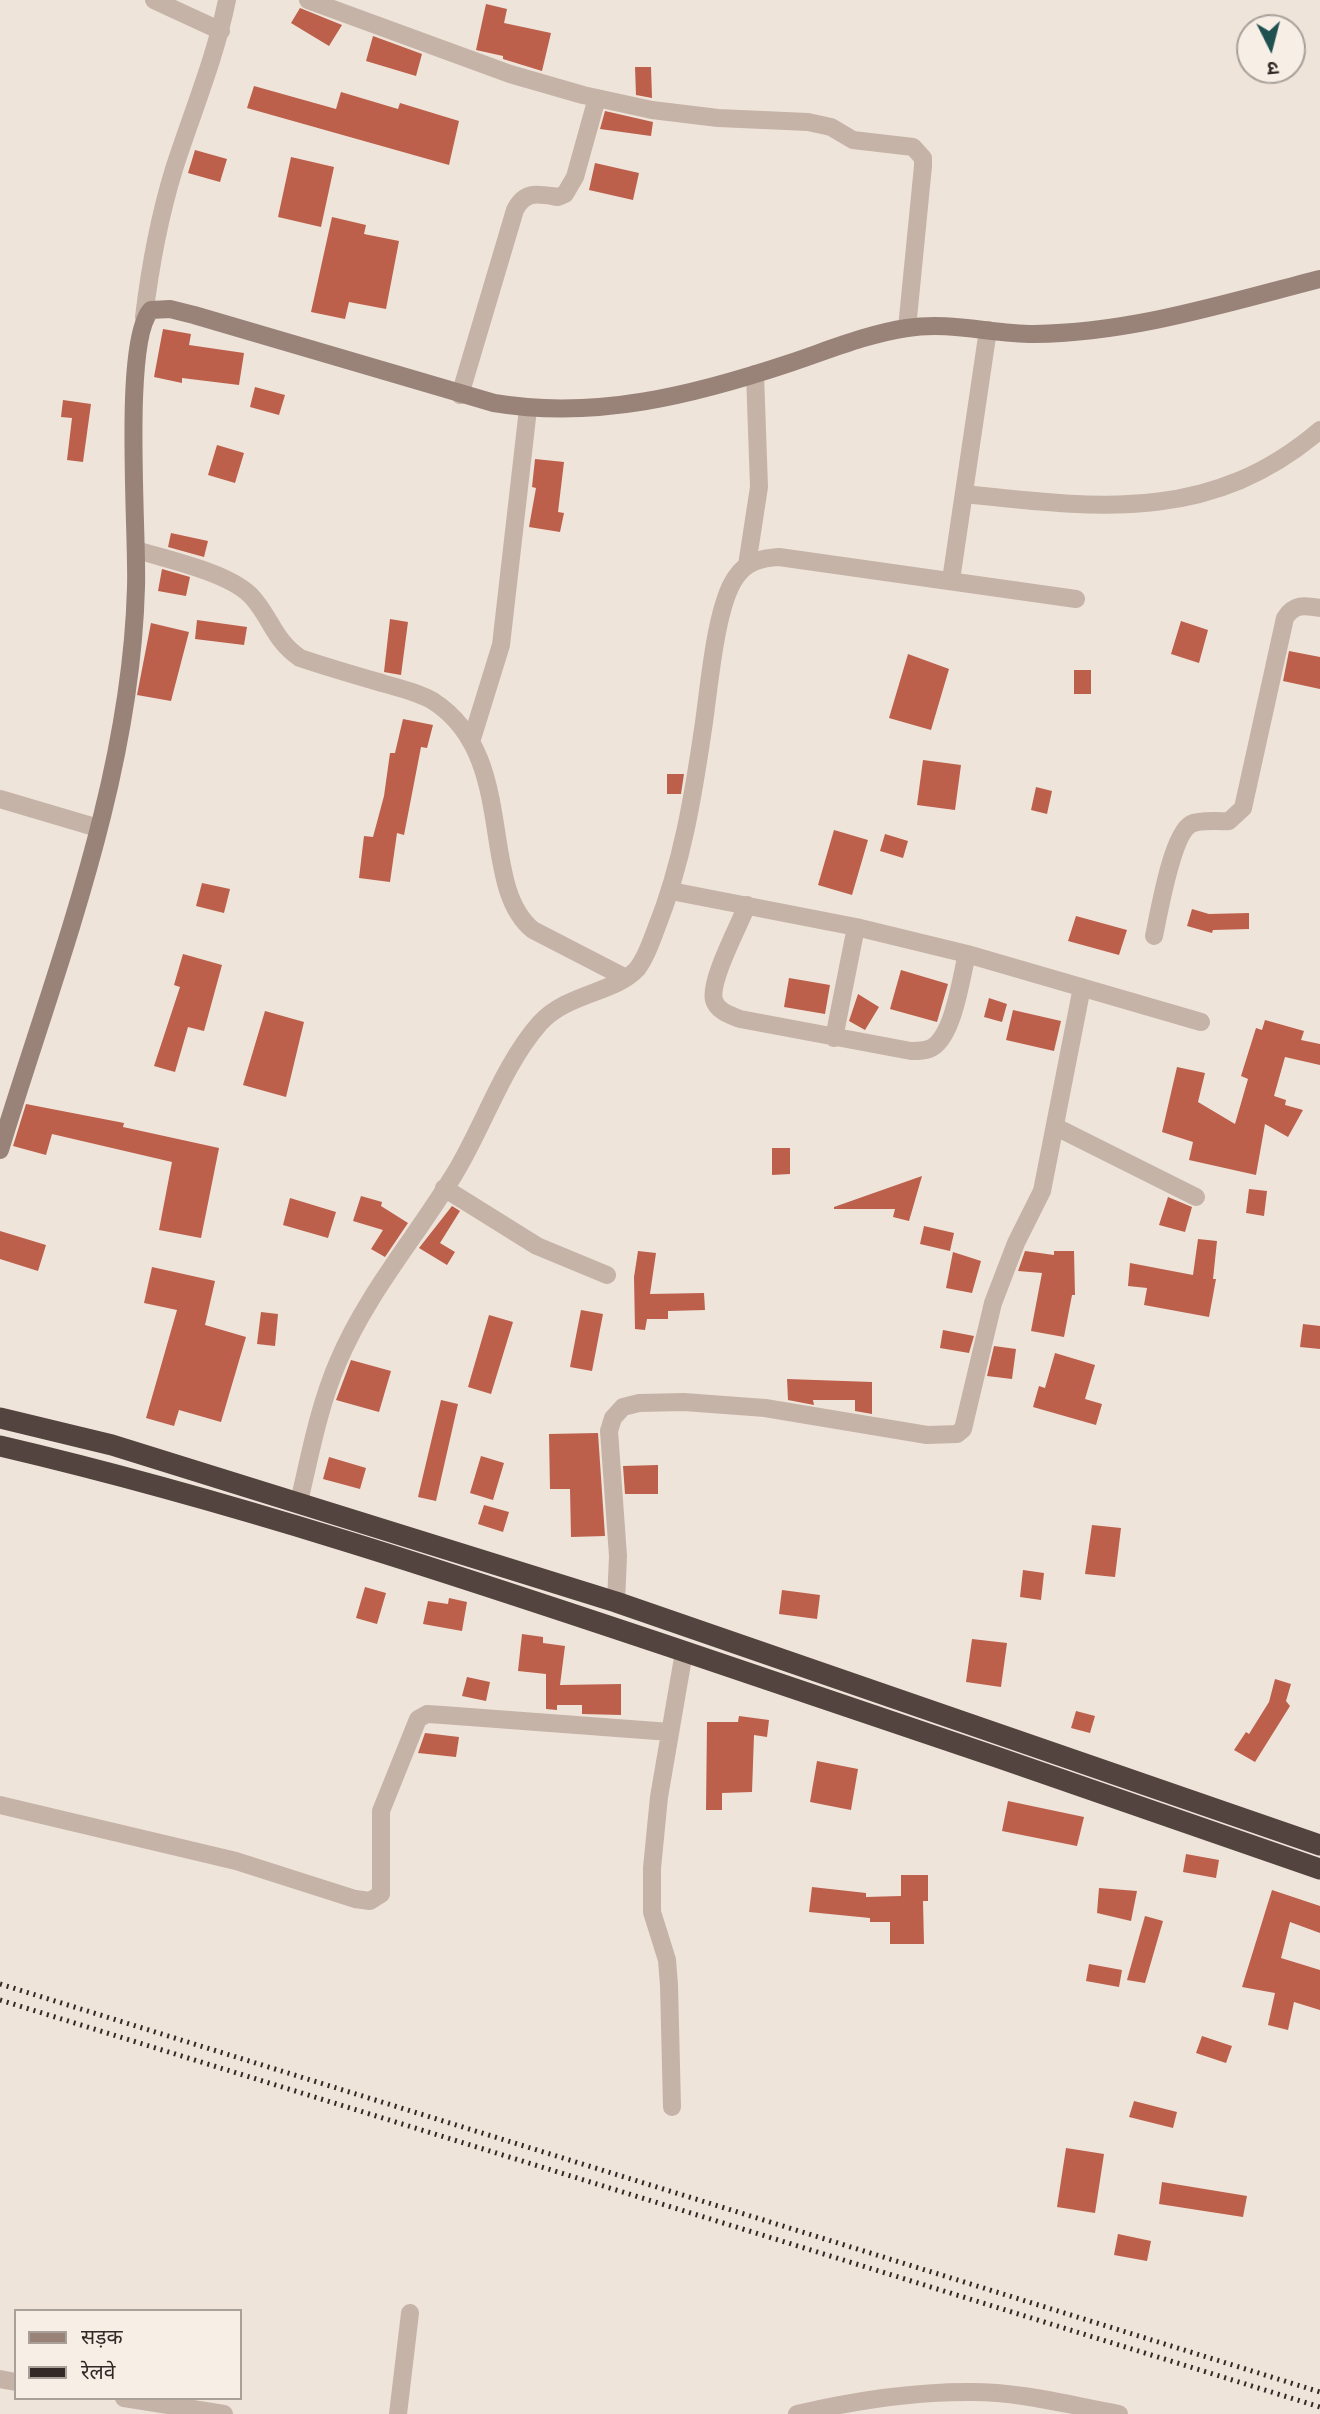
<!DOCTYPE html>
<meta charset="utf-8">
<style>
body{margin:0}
#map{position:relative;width:1320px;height:2414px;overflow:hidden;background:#efe4da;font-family:"Space Grotesk","Noto Sans Devanagari",sans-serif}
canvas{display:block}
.legend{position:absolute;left:14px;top:2309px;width:228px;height:91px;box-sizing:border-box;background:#f7eee6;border:2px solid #a9a09a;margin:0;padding:9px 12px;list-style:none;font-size:21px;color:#332a27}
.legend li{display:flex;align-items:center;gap:14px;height:35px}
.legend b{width:35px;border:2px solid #a9a09a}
.north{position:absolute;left:1236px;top:14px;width:70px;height:70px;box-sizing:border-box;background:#f7eee6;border:2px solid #a9a09a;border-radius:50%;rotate:174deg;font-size:19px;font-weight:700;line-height:28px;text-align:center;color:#332a27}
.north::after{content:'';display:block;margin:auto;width:24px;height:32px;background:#205151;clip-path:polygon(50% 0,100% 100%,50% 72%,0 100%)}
</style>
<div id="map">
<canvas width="1320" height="2414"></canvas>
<ul class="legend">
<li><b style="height:9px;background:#998379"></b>सड़क</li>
<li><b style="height:9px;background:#332a27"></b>रेलवे</li>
</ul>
<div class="north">उ</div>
</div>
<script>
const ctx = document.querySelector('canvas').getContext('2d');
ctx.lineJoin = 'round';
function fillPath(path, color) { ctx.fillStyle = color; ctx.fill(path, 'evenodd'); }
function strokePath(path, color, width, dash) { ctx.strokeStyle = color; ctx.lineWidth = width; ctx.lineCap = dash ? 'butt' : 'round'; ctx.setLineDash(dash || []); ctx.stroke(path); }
fillPath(new Path2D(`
 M486 4 507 9 504 23 551 33 542 71 503 59V56L476 50Z
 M300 8 342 25 329 46 291 23Z
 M373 36 422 54 416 76 366 61Z
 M635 67H651L652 98 636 95Z
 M254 86 336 109 341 92 398 109 400 103 459 121 449 165 247 108Z
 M605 111 653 122 651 136 600 129Z
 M195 150 227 159 220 182 188 173Z
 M291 157 334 167 321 227 278 217Z
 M595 163 639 173 633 200 589 190Z
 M332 217 366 225 364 234 399 241 386 309 349 302 345 319 311 312Z
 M163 329 191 334 189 345 244 353 239 385 182 378V383L154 377Z
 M255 387 285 395 279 415 250 407Z
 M63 400 91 404 83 462 67 460 72 418 61 417Z
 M217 445 244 453 235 483 208 475Z
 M535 459 564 462 558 512 564 513 560 532 529 527 536 488 532 487Z
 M171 533 208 541 204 557 168 547Z
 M162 569 190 577 186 596 158 591Z
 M390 619 408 622 401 675 384 672Z
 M197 620 247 627 244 645 195 639Z
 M1181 621 1208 630 1199 663 1171 654Z
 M151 623 189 632 171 701 137 695Z
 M1289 651 1320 657V689L1283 681Z
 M908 654 949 669 931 730 889 718Z
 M1074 670H1091V694H1074Z
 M403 719 433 725 427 748 421 747 404 835 397 833 390 882 359 878 364 836 373 837 384 796 390 753H395Z
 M923 760 961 765 955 810 917 805Z
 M667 774H684L681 794H667Z
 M1036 787 1052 791 1047 814 1031 810Z
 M834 830 868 840 852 895 818 885Z
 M885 834 908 841 903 858 880 851Z
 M202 883 230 889 224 913 196 906Z
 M1192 909 1209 914 1249 913V929L1213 930 1212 933 1187 926Z
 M1076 916 1127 930 1119 955 1068 941Z
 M183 954 222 965 204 1031 188 1027 175 1072 154 1066 180 987 174 985Z
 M901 970 948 984 937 1022 890 1009Z
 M789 978 830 985 825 1014 784 1007Z
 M858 994 879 1007 865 1030 849 1021Z
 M989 998 1007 1004 1002 1022 984 1017Z
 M1013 1010 1061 1021 1054 1051 1006 1040Z
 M265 1011 304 1022 286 1097 243 1085Z
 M1265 1020 1304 1031 1301 1040 1320 1044V1065L1285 1057 1274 1096 1286 1100 1285 1105 1303 1110 1288 1137 1265 1124 1256 1175 1189 1160 1193 1142 1162 1132 1177 1067 1205 1073 1198 1102 1235 1124 1248 1079 1241 1076 1256 1028 1262 1030Z
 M26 1104 124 1123 123 1127 219 1148 201 1238 159 1230 172 1162 52 1134 46 1155 13 1146Z
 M772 1148H790V1174L772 1175Z
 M922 1176 909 1221 893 1217 895 1209H834V1207Z
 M1249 1189 1267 1191 1264 1216 1246 1213Z
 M361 1196 382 1202 381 1206 408 1223 385 1257 371 1249 383 1230 353 1221Z
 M1168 1197 1192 1207 1185 1232 1159 1225Z
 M290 1198 336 1212 328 1238 283 1225Z
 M452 1206 460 1211 440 1243 455 1252 447 1265 419 1248Z
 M924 1226 954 1233 950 1251 920 1244Z
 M0 1231 46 1245 38 1271 0 1259Z
 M1198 1239 1217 1241 1213 1279H1216L1209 1317 1144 1305 1147 1288 1128 1286 1130 1263 1193 1275Z
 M638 1251 656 1253 650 1294 704 1293 705 1310 668 1311V1319H647L645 1330 635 1329 634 1277Z
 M1025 1251 1054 1255V1251H1074L1075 1295H1072L1064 1337 1031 1331 1042 1273 1018 1271Z
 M953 1252 981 1261 972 1293 946 1288Z
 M152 1267 215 1281 205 1325 246 1337 221 1422 179 1410 174 1426 146 1418 177 1310 144 1303Z
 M581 1310 603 1314 592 1371 570 1367Z
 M261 1312 278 1314 275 1346 257 1344Z
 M489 1315 513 1322 491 1394 468 1387Z
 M1303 1324 1320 1326V1349L1300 1347Z
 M943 1330 974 1336 969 1353 940 1348Z
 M994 1346 1016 1349 1012 1379 987 1376Z
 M1055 1353 1095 1365 1085 1399 1102 1404 1096 1425 1033 1407 1039 1386 1045 1388Z
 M351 1360 391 1371 379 1412 336 1400Z
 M787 1379 872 1382V1414L855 1411V1400H813L814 1405 788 1400Z
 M441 1400 458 1404 436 1501 418 1497Z
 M598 1433 605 1536 571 1537 570 1489H550L549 1434Z
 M481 1456 504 1463 493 1500 470 1493Z
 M329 1457 366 1468 360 1489 323 1479Z
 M658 1465V1494H625L623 1466Z
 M484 1505 509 1512 503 1532 478 1524Z
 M1092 1525 1121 1528 1115 1577 1085 1574Z
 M1023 1570 1044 1573 1041 1600 1020 1597Z
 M365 1587 386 1593 377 1624 356 1618Z
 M782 1590 820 1595 817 1619 779 1614Z
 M449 1598 467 1602 462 1631 423 1624 428 1601 448 1604Z
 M522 1634 543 1637V1643L565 1646 560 1685 621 1684V1715L582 1714V1705H557V1710L546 1709V1674L518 1671Z
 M972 1639 1007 1643 1001 1687 966 1682Z
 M467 1677 490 1682 486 1701 462 1696Z
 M1275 1679 1291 1684 1286 1701 1290 1706 1255 1762 1234 1750 1246 1732 1249 1734 1269 1702Z
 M1076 1711 1095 1716 1090 1733 1071 1728Z
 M739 1716 769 1720 767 1737 754 1735 752 1792 722 1793V1810H706L707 1722H738Z
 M425 1733 459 1737 456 1757 418 1753Z
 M817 1761 858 1769 851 1810 810 1802Z
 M1008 1801 1084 1817 1077 1846 1002 1831Z
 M1186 1854 1219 1860 1216 1878 1183 1872Z
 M901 1875H928V1901H923L924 1944H890V1922H870V1918L809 1912 812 1887 866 1893V1897L901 1896Z
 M1099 1888 1137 1891 1131 1921 1097 1913Z
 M1272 1890 1320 1906V1933L1290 1922 1281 1958 1320 1970V2010L1294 2002 1288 2030 1268 2025 1275 1993 1242 1987Z
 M1145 1916 1163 1921 1145 1983 1127 1980Z
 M1089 1964 1122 1970 1119 1987 1086 1981Z
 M1202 2036 1232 2046 1226 2063 1196 2053Z
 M1134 2101 1177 2112 1173 2128 1129 2117Z
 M1066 2148 1104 2154 1095 2213 1057 2207Z
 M1162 2182 1247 2196 1243 2217 1159 2204Z
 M1118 2234 1151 2241 1147 2261 1114 2255Z`), '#bc5f4b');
strokePath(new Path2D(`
 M154 0 221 31
 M308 0 510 74 583 95 652 110 718 118 808 122 831 127 853 140 913 147 923 158V166L907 328
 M144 317C150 267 159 218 174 169 192 113 215 59 227 0
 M460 395 515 210C525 190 538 194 558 197L565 194 575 177 597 98
 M964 494C1097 508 1210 524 1320 430
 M137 550C168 560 232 573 253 598 272 620 274 640 300 658 327 667 354 675 382 683 398 688 418 692 433 701 519 756 477 885 533 930L626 978
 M747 565 759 487 755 374
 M951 580 988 330
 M471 742 501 645 528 409
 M0 799 98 828
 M671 891 856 927 967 954 1201 1022
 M747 905C739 926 709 981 714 1000 717 1011 730 1015 740 1019L911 1051C918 1051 927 1051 933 1047 954 1033 961 978 967 954
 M1154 936C1159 913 1172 834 1191 824 1202 819 1218 822 1229 821L1243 808 1285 618C1294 604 1304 605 1320 608
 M834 1038 856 927
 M1056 1127 1196 1197
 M444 1188 537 1246 607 1275
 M299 1502C310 1455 319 1406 338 1362 367 1293 417 1236 455 1173 484 1125 503 1065 540 1023 567 993 615 993 637 969 646 958 651 942 656 929 682 864 693 797 703 729 709 691 715 606 736 577 747 561 762 558 779 557L1076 599
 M616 1602 618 1556 609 1431 613 1418 623 1407 639 1403 684 1402 765 1408 927 1435 957 1434 963 1429 993 1303 1016 1243 1042 1191 1082 987
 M0 1805 236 1861 355 1899 370 1901 381 1894V1811L418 1719 427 1714 443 1715 670 1732
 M672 2107 669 1985 667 1960 652 1912V1868L659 1797 684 1652
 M0 2379 16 2382
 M124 2398 224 2414
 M398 2414 410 2313
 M797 2414C853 2401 910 2392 967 2392 1018 2391 1069 2405 1119 2414`), '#c6b3a7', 18);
strokePath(new Path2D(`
 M0 1150C56 966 131 781 136 587 138 535 122 341 151 310L170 309 194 315 494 403C596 420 694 395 790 363 829 350 867 334 907 328 950 321 991 334 1034 334 1132 333 1226 303 1320 279`), '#998379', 18);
strokePath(new Path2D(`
 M0 1418 112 1445 616 1602 1320 1845
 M0 1446C231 1500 456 1575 680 1650 894 1722 1107 1794 1320 1869`), '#53443f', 21);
strokePath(new Path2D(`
 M0 1984 1320 2392
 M0 2000 1320 2407`), '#332a27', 5, [2, 5]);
</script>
